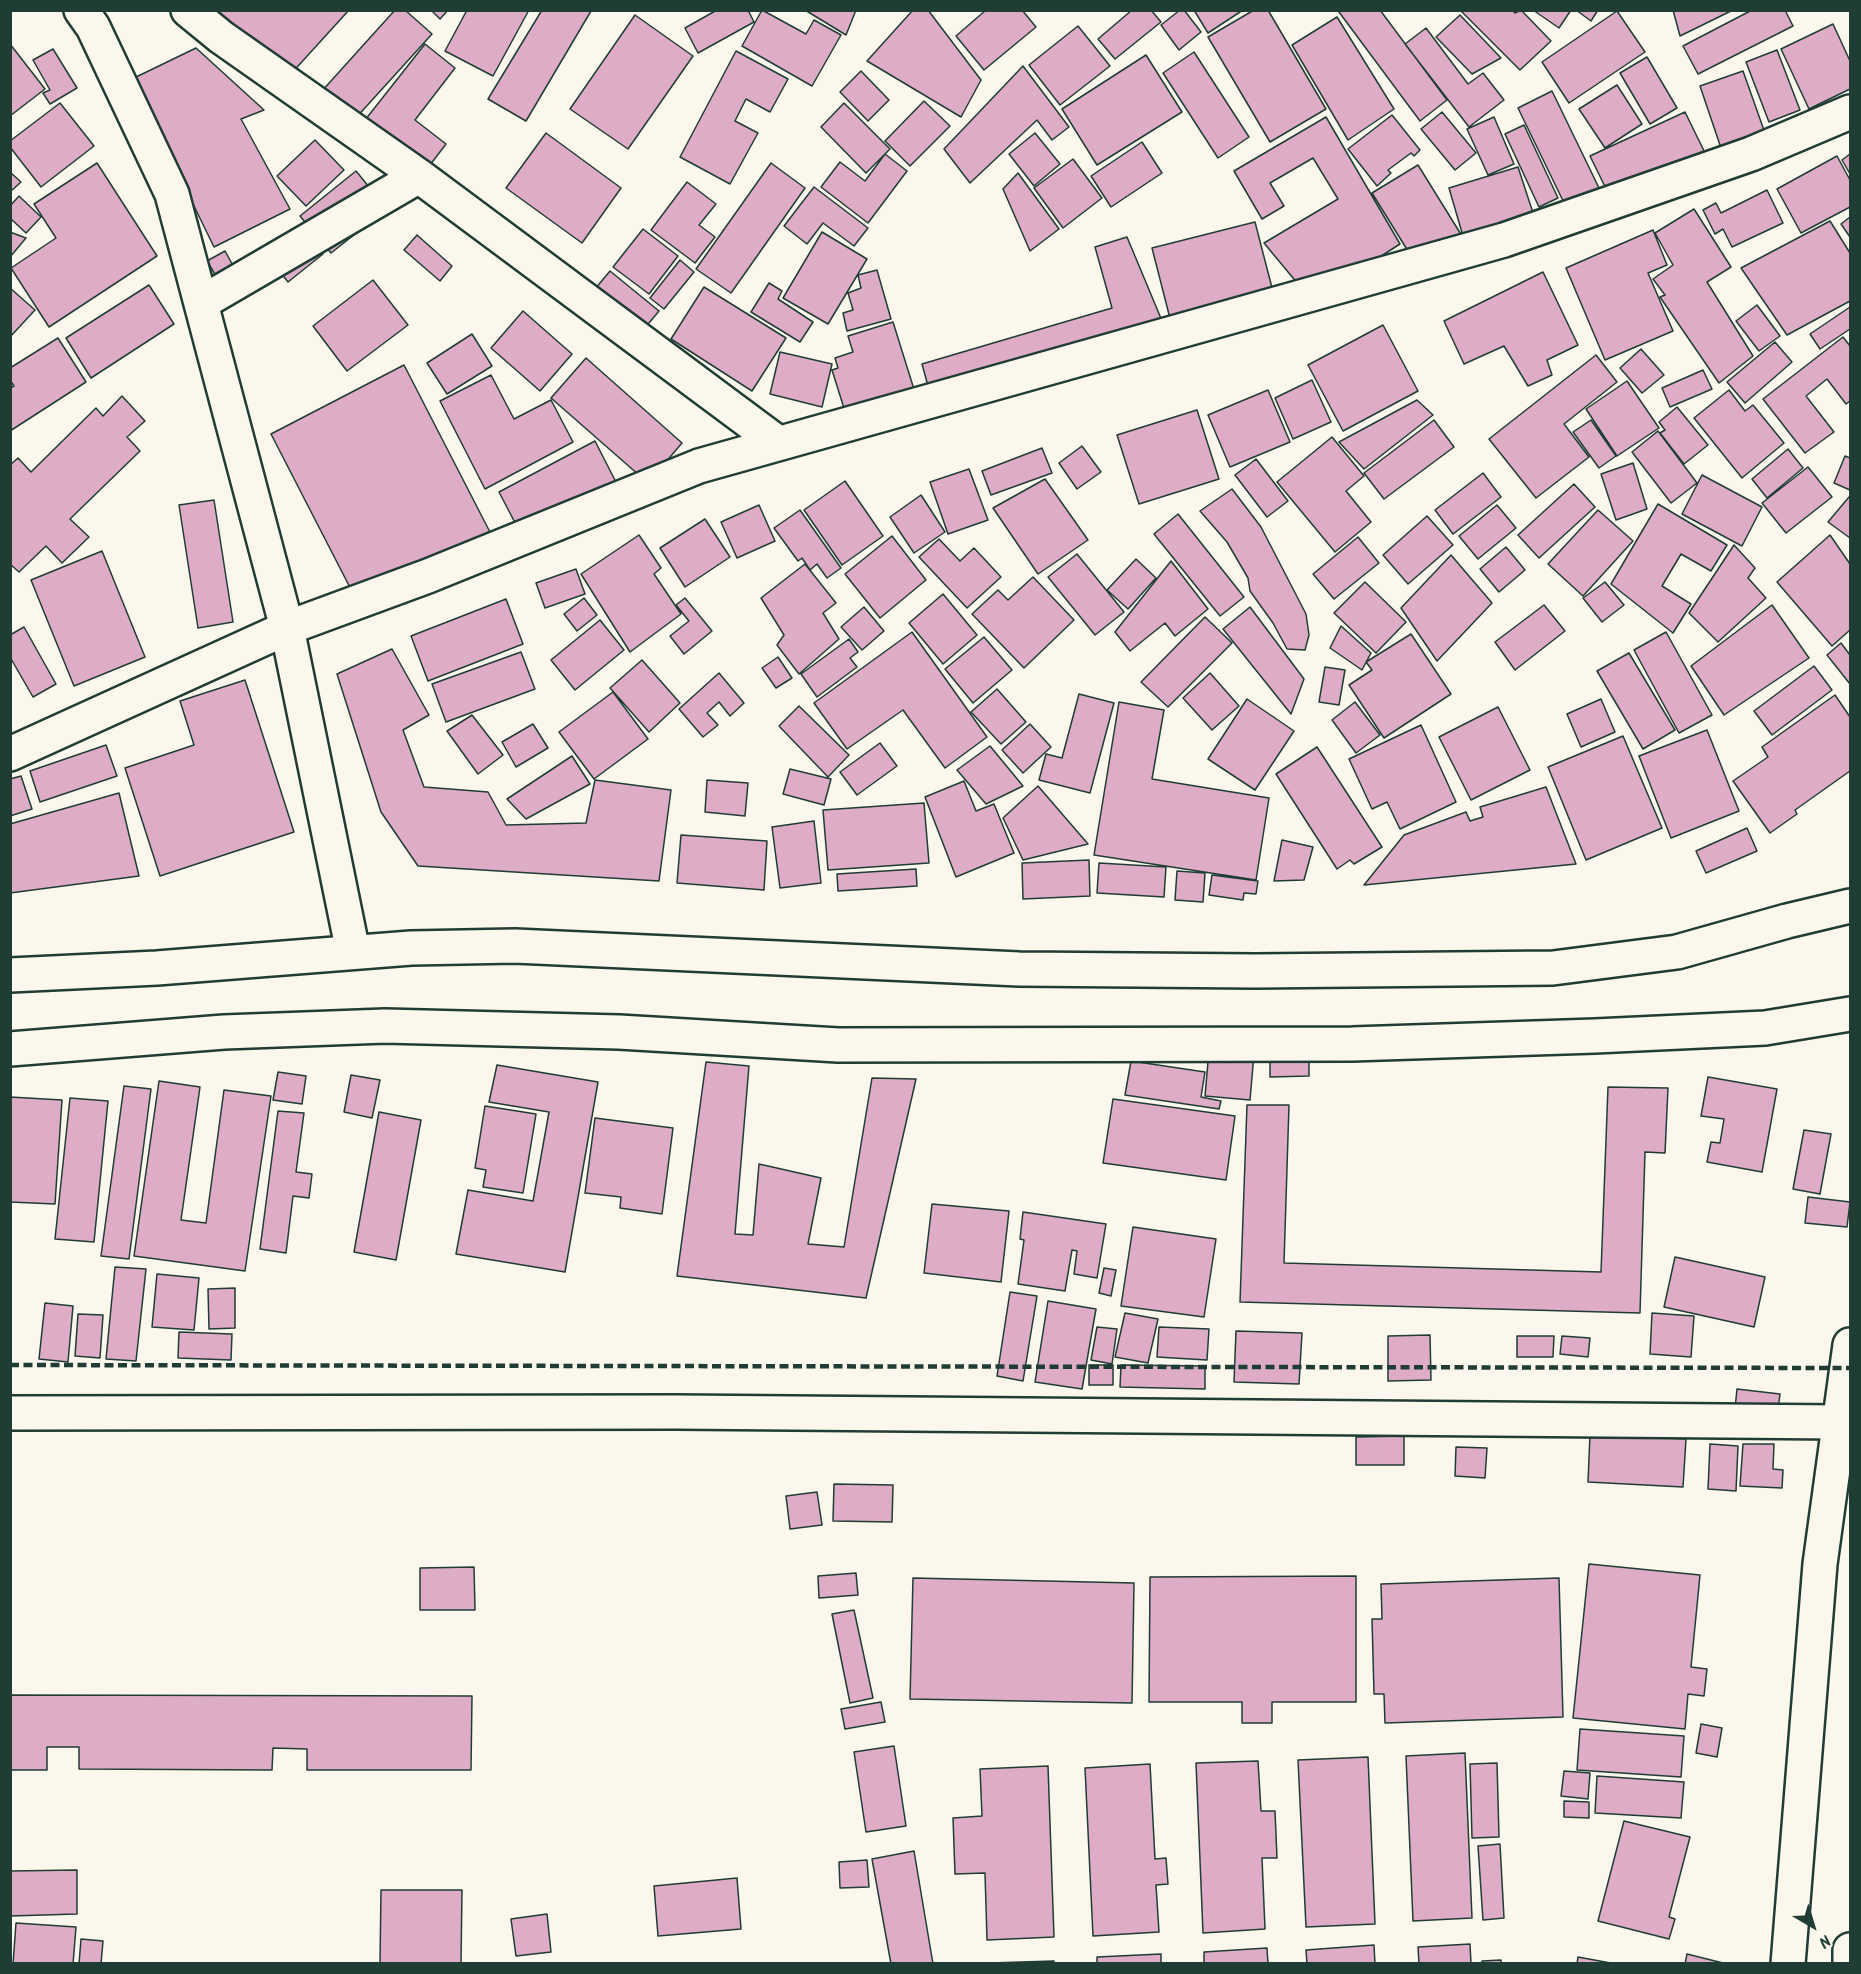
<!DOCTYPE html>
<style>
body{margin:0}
#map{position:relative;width:1861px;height:1974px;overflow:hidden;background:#fbf7ec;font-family:Kalam,sans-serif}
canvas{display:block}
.frame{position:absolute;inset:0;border:12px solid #1f3d34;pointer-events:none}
.north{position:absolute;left:1783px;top:1896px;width:60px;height:60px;-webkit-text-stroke:4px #fbf7ec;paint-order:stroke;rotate:142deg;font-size:16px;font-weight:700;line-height:24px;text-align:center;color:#1f3d34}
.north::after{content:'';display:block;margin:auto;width:21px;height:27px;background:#1f3d34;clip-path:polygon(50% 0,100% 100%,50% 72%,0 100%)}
</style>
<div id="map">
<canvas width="1861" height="1974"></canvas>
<div class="frame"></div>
<div class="north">N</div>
</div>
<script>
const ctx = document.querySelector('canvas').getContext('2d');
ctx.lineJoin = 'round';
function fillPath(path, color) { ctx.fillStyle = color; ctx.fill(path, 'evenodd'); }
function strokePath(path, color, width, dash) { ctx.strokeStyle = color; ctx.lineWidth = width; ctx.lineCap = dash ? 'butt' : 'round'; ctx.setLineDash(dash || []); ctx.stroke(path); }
const building = new Path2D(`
 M215 10H349L289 76Z
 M395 10H405L432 34 344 131 312 102Z
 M431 10H448L440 19Z
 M467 10H529L493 76 445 51Z
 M542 10 591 11 526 121 488 99Z
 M717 10H748L754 22 698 53 685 28Z
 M762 10 806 34 814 20 841 35 812 86 742 46Z
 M805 10H856L846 35Z
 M913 10H928L981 80 961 117 867 61Z
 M986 10H1022L1036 27 984 70 956 36Z
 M1132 10H1151L1161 22 1115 59 1098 39Z
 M1180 10H1184L1201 32 1179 50 1161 25Z
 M1194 10H1243L1208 33Z
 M1254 10H1268L1326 109 1270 142 1208 37Z
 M1340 10H1380L1447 100 1420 121 1339 12Z
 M1460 10H1513L1515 13 1521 10 1551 41 1520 70Z
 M1533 10H1571L1559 28Z
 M1576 10H1598L1591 21Z
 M1673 10H1733L1680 36Z
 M1752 10H1785L1793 26 1698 74 1683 46Z
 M1617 11 1645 52 1569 103 1542 62Z
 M635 15 693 56 628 149 570 109Z
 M1460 15 1501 58 1472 74 1436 37Z
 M1337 17 1394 109 1348 140 1292 45Z
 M1833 24 1850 61V89L1809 109 1781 49Z
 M1078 26 1110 66 1060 105 1029 65Z
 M1426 28 1468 84 1483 73 1504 100 1469 127 1405 44Z
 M10 44 45 89 10 116Z
 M425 44 455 68 415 120 446 144 417 182 354 134Z
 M196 48 264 110 241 119 290 209 214 247 132 79Z
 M53 49 77 88 50 104 43 93 50 90 33 60Z
 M1777 50 1800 110 1769 122 1746 62Z
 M736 51 788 79 770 112 746 99 735 121 758 133 730 184 680 157Z
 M1194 52 1249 137 1218 158 1163 73Z
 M1146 55 1182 112 1097 165 1062 109Z
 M1647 57 1677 108 1650 124 1620 73Z
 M1023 66 1069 127 1052 140 1037 120 970 183 944 149Z
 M861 71 889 100 868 121 840 92Z
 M1743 71 1766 136 1722 151 1700 86Z
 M1617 85 1642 124 1605 148 1579 109Z
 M1552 91 1600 190 1566 207 1518 108Z
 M924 101 950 126 910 166 885 141Z
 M60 103 94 146 41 187 10 147V141Z
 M844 103 890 149 866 173 821 127Z
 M1442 112 1476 153 1455 170 1421 129Z
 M1685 112 1707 157 1612 201 1590 156Z
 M1392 115 1420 150 1414 156 1411 153 1388 170 1391 173 1377 186 1348 149Z
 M1326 117 1400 244 1328 290H1303L1264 243 1338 199 1313 158 1270 183 1284 206 1262 219 1234 171Z
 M1494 117 1514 164 1488 175 1467 129Z
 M1524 125 1558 198 1539 207 1505 134Z
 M546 133 621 188 582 243 506 188Z
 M1035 133 1060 164 1034 186 1009 154Z
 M315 140 344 170 306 206 277 176Z
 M1142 142 1162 173 1111 207 1091 176Z
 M885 154 907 171 868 223 821 187 840 162 865 181Z
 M1850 154V174L1842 160Z
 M1837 156 1850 180V207L1801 233 1777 189Z
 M1073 159 1102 198 1063 228 1034 188Z
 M97 163 157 256 49 327 11 268 56 238 34 204Z
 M771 163 805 188 731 293 696 269Z
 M1418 165 1462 236 1416 264 1372 193Z
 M1518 167 1536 222 1465 243 1449 188Z
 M356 171 387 209 331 253 300 216Z
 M10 172 21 182 10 192Z
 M1018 173 1059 229 1030 251 1003 189Z
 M687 182 716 204 699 225 715 237 695 263 651 230Z
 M814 187 868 228 854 246 823 223 807 244 784 226Z
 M1767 190 1783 223 1732 247 1723 229 1715 234 1703 210 1716 203 1721 213Z
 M19 196 41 217 26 233 10 218V206Z
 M1694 209 1731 267 1707 282 1753 356 1719 383 1660 297 1665 295 1653 279 1673 265 1655 233Z
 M1850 217V237L1841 224Z
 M1830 221 1850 253V301L1787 335 1741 268Z
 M1255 222 1278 311 1175 338 1152 248Z
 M301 226 323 254 288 282 266 254Z
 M643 229 678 256 649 294 613 267Z
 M1653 230 1667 265 1648 273 1673 331 1605 360 1566 268Z
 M10 232 26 238 10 257Z
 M822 232 867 259 828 324 783 298Z
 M417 235 452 266 440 281 404 250Z
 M1127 237 1170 340 934 408 922 364 1112 308 1095 247Z
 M225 251 236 271 219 281 207 261Z
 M680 260 694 272 664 309 650 298Z
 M877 270 891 319 847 331 843 313 853 310 848 293 861 288 858 275Z
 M610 271 659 311 644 329 595 289Z
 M1543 272 1578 345 1547 360 1552 375 1528 386 1504 346 1464 364 1444 321Z
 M373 280 408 325 347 371 313 326Z
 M769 283 782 291 778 299 813 322 800 342 751 312Z
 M149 285 174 324 91 378 66 338Z
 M704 287 786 338 752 391 671 339Z
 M10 288 35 310 10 337Z
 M1757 305 1780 336 1759 351 1736 321Z
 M1850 307V329L1820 349 1810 334Z
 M523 311 572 354 540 391 491 348Z
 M893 322 917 399 848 421 832 370 838 368 835 358 853 352 848 336Z
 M1383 325 1418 391 1343 431 1308 365Z
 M472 334 492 366 447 394 427 363Z
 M1843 337 1850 346V401L1846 404 1827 379 1806 396 1834 432 1805 453 1763 399Z
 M58 338 86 382 10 431V388L14 386 10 380V368Z
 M1775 342 1792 362 1745 403 1727 382Z
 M1641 349 1664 375 1642 393 1620 368Z
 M780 352 832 364 822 407 770 394Z
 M1596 355 1617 382 1564 424 1589 457 1536 498 1489 439Z
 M586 358 682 443 648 483 551 398Z
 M404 365 492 536 359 605 271 434Z
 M1703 370 1712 389 1670 407 1662 388Z
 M491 375 514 419 551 400 573 442 485 489 440 401Z
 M1312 380 1331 422 1293 439 1275 398Z
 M1627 381 1659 428 1617 456 1586 409Z
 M1268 390 1290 442 1230 467 1208 415Z
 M1729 390 1745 411 1753 405 1784 443 1742 478 1694 418Z
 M122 396 145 421 127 437 140 451 70 519 89 537 62 563 46 546 19 572 10 564V465L18 458 31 472 96 408 103 416Z
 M1417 400 1433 415 1364 469 1339 442Z
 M1677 407 1708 445 1684 464 1660 433 1665 430 1659 422Z
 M1197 410 1219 479 1139 504 1117 435Z
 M1434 420 1454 447 1384 499 1364 473Z
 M1591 420 1616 456 1599 468 1573 432Z
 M1658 431 1697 483 1671 503 1632 452Z
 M1332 437 1364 476 1346 491 1371 522 1335 552 1277 482Z
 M595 441 620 490 524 540 499 492Z
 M1082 446 1101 472 1077 489 1059 463Z
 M1042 448 1052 473 991 495 982 471Z
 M1788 449 1803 468 1767 498 1752 479Z
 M1845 456 1850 458V490L1834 483Z
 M1256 459 1288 501 1267 517 1235 475Z
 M1633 463 1647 509 1616 520 1601 474Z
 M1808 467 1832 497 1786 533 1762 503Z
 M969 469 988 520 948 534 930 482Z
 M1483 473 1501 497 1453 534 1435 510Z
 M1702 475 1762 507 1742 546 1682 514Z
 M1045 479 1088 540 1038 574 993 508Z
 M845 481 883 536 842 565 804 510Z
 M1574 484 1595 507 1539 558 1518 535Z
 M1232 489 1261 527 1306 614 1309 635 1305 650 1287 649 1273 623 1250 591 1248 578 1227 542 1200 511Z
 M921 495 945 532 914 553 890 517Z
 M1849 497 1850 498V538L1828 522Z
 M214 500 233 622 198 628 179 505Z
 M1658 504 1727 545 1711 571 1681 554 1662 586 1691 604 1673 633 1611 584Z
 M759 505 775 541 737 558 721 522Z
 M1497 505 1516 528 1478 559 1459 536Z
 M800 510 841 568 827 578 817 564 810 570 802 558 798 561 774 528Z
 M1598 510 1633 541 1583 596 1548 564Z
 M1178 514 1244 597 1220 616 1154 534Z
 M1427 516 1453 545 1408 584 1383 555Z
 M705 519 730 557 685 587 660 548Z
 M639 535 661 568 654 574 681 614 630 652 581 574Z
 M1830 535 1850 564V630L1832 646 1777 582Z
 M892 536 926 580 880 618 845 574Z
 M1358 537 1379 563 1334 599 1313 574Z
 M939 539 960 561 974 548 1001 577 967 608 919 557Z
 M1734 545 1755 568 1748 578 1766 598 1718 642 1689 613Z
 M1506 547 1525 570 1499 592 1480 569Z
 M102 551 145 657 74 686 31 580Z
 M1077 554 1124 612 1095 635 1048 577Z
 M1451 555 1492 603 1437 661 1401 608Z
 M1136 559 1156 578 1128 609 1107 590Z
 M1171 561 1208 609 1175 636 1165 623 1130 651 1115 632Z
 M805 564 836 603 823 613 839 639 799 674 777 645 784 635 761 598Z
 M576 569 585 594 545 608 536 583Z
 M1033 577 1074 620 1024 668 972 614 998 590 1008 600Z
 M1365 582 1406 622 1376 653 1334 613Z
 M1605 582 1624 605 1602 622 1583 598Z
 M943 594 977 635 943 664 909 623Z
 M584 598 597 615 577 631 564 614Z
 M685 598 712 631 684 654 670 636 689 621 676 605Z
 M506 599 523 644 428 681 411 636Z
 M1544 605 1565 631 1515 670 1495 642Z
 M1772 605 1809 658 1724 715 1691 666Z
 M864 607 884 631 862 650 841 627Z
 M1250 607 1304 679 1291 714 1223 629Z
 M1205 617 1232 643 1168 707 1141 682Z
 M600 620 624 650 575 690 551 660Z
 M1341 626 1371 653 1362 670 1330 648Z
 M24 627 56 684 33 697 10 657V635Z
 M912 632 987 737 945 768 903 710 847 749 814 703Z
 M1666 632 1712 715 1679 733 1634 650Z
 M1411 634 1451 694 1384 738 1349 685 1372 670 1366 662Z
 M984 637 1012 670 973 703 945 669Z
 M849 639 858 652 850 658 857 667 817 697 801 674Z
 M1841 643 1850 655V684L1827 655Z
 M392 649 429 715 403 730 424 787 488 792 506 825 586 823 595 780 671 790 659 881 418 866 381 812 337 674Z
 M521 652 535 689 446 722 432 684Z
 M1629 653 1675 730 1643 749 1597 671Z
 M778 657 792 678 776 688 762 668Z
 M642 660 680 703 649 732 610 688Z
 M1814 666 1832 690 1772 735 1754 711Z
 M1325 667 1345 670 1339 705 1319 702Z
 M719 673 744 703 730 716 719 702 707 713 718 725 703 737 679 709Z
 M1210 673 1239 706 1212 730 1183 698Z
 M245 680 294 832 160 876 125 768 194 745 180 701Z
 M997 689 1026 722 1001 744 971 712Z
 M613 692 648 739 594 779 559 732Z
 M1079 694 1114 703 1090 793 1039 780 1046 754 1062 758Z
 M1835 695 1850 717V772V771L1795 810 1797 814 1770 833 1733 781 1768 757 1762 747Z
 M1247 699 1294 731 1255 790 1208 759Z
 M1601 699 1615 732 1581 747 1567 714Z
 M1119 702 1164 710 1152 779 1269 798 1256 880 1094 855Z
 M1355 702 1380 735 1356 753 1332 720Z
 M799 706 849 755 828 777 779 726Z
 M1498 707 1530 770 1471 800 1439 737Z
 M472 715 503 755 478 774 447 731Z
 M533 724 548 748 516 767 502 742Z
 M1030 724 1051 747 1023 773 1002 750Z
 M1421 725 1456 802 1400 829 1387 802 1372 809 1349 759Z
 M1707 730 1739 811 1671 838 1639 756Z
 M1623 736 1662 828 1586 860 1548 767Z
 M880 743 897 766 857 795 840 772Z
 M106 745 117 776 40 802 30 771Z
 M990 746 1023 786 986 804 957 770Z
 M1317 747 1382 847 1354 864 1350 860 1337 869 1276 774Z
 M572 756 590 784 526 819 507 799Z
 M790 769 831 779 824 805 783 794Z
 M21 776 32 809 10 816V779Z
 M707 780 748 783 745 816 705 812Z
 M964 781 976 811 994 804 1014 853 956 877 925 797Z
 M1038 786 1088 844 1023 860 1003 818Z
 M1546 787 1576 864 1364 885 1404 835 1466 812 1470 821 1483 817 1480 807Z
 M119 793 139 876 10 893V824Z
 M924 803 929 863 828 870 823 810Z
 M814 821 821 883 780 888 772 827Z
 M1747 828 1757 851 1706 873 1696 851Z
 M681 835 767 841 764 890 677 883Z
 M1282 840 1313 847 1304 880 1274 881Z
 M1089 860 1090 896 1023 899 1022 863Z
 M1099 863 1166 867 1164 897 1097 893Z
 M916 869 917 886 838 891 837 874Z
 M1177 871 1205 873 1203 902 1175 900Z
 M1212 875 1258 881 1256 894 1244 893 1243 900 1209 895Z
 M1309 1049V1076L1270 1077V1050Z
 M1209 1050 1254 1054 1250 1100 1205 1096Z
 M1131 1061 1205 1072 1201 1097 1221 1101 1219 1109 1125 1095Z
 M706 1062 749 1066 735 1234 753 1235 759 1164 821 1178 808 1244 844 1247 872 1078 916 1079 866 1298 677 1276Z
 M497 1065 598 1082 565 1272 456 1254 468 1190 533 1201 549 1112 489 1102Z
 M278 1072 306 1076 302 1104 273 1100Z
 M351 1075 380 1080 372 1118 344 1112Z
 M1708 1077 1777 1089 1762 1172 1707 1162 1711 1142 1720 1143 1724 1119 1701 1116Z
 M159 1081 200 1087 181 1220 206 1223 224 1090 271 1096 245 1271 134 1256Z
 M124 1086 151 1089 129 1259 101 1256Z
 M1608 1087 1668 1088 1665 1153 1645 1152 1640 1313 1240 1302 1247 1105H1289L1284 1263 1601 1272Z
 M10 1097 62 1100 55 1204 10 1202Z
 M70 1098 108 1101 94 1242 55 1239Z
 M1113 1099 1235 1116 1226 1180 1103 1163Z
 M485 1106 536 1114 523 1193 483 1187 486 1170 475 1168Z
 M278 1111 304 1113 296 1172 312 1174 309 1198 293 1196 286 1253 260 1249Z
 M379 1112 421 1120 396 1260 354 1252Z
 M595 1118 673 1128 662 1214 620 1208 621 1197 585 1193Z
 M1804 1130 1831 1134 1820 1194 1793 1189Z
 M1808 1197 1850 1202 1847 1227 1805 1223Z
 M932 1204 1009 1211 1001 1282 924 1273Z
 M1023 1212 1106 1224 1097 1278 1074 1274 1077 1251 1072 1250 1065 1291 1018 1284 1024 1240 1020 1239Z
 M1133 1227 1216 1239 1204 1317 1121 1306Z
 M1675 1257 1765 1277 1754 1327 1664 1307Z
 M115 1267 146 1269 136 1361 106 1359Z
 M1104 1268 1116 1270 1111 1296 1099 1293Z
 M157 1274 199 1278 194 1330 152 1327Z
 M235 1288V1328L209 1329 208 1289Z
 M1010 1292 1037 1296 1023 1381 997 1376Z
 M1048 1301 1096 1309 1082 1389 1035 1382Z
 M45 1303 73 1306 68 1362 39 1359Z
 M1125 1313 1158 1319 1148 1363 1115 1357Z
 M1652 1313 1694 1316 1691 1357 1650 1354Z
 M78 1314 103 1315 100 1358 75 1356Z
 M1097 1327 1117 1329 1112 1364 1091 1360Z
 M1159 1327 1209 1329 1207 1360 1157 1357Z
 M1236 1331 1302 1333 1299 1384 1234 1382Z
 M179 1332 232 1334 231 1360 178 1358Z
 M1430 1335 1431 1380 1388 1381V1336Z
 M1517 1336H1554L1553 1357H1517Z
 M1562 1336 1590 1338 1588 1357 1560 1354Z
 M1089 1365H1113V1385H1089Z
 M1121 1365 1205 1366V1389L1120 1387Z
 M1737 1389 1780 1394 1775 1433 1733 1428Z
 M1590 1434 1686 1439 1683 1487 1588 1482Z
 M1404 1436V1465H1356V1437Z
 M1710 1444 1738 1446 1736 1491 1708 1489Z
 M1743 1444H1774L1773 1469 1783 1470 1782 1488 1740 1486Z
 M1456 1447 1487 1448 1485 1478 1455 1476Z
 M834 1484 893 1485 892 1522 833 1521Z
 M817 1492 822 1525 790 1529 786 1496Z
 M1589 1564 1700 1575 1691 1667 1707 1669 1704 1696 1688 1694 1685 1729 1573 1718Z
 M474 1567 475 1610H420V1568Z
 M856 1573 858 1595 819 1598 818 1576Z
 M1356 1576V1702H1272V1723H1242V1702H1149L1150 1577Z
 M913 1578 1134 1583 1132 1703 910 1699Z
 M1559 1578 1563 1717 1385 1723 1384 1694H1374L1372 1619H1382L1381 1584Z
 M854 1610 873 1698 850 1703 832 1614Z
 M10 1695 472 1696 471 1770H307V1749L273 1748 272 1770 79 1769V1747H47V1770H10Z
 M881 1702 885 1722 845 1729 841 1709Z
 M1701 1724 1722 1728 1717 1757 1696 1753Z
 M1580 1729 1684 1736 1681 1777 1577 1770Z
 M894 1746 906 1826 866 1832 854 1752Z
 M1465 1753 1472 1918 1413 1921 1406 1756Z
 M1368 1757 1375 1924 1306 1927 1298 1760Z
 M1258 1761 1261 1811H1275L1277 1858H1262L1265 1929 1203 1933 1196 1763Z
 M1497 1763 1499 1837 1472 1838 1470 1764Z
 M1150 1764 1155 1859 1166 1858 1168 1884 1156 1885 1159 1932 1093 1936 1085 1768Z
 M1048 1766 1054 1937 987 1940 985 1873 955 1874 953 1818 982 1816 980 1769Z
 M1564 1771 1590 1773 1588 1799 1561 1796Z
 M1597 1776 1684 1782 1681 1818 1595 1813Z
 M1564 1801 1589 1802V1818L1564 1817Z
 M1624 1821 1690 1837 1669 1917 1675 1919 1669 1939 1598 1921Z
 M1500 1844 1504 1918 1483 1920 1478 1846Z
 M914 1851 933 1964H891L872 1859Z
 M867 1860 869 1887 840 1888 839 1862Z
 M77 1870V1914L10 1916V1871Z
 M737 1878 741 1929 658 1936 654 1886Z
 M381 1890H462L461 1964H380Z
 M547 1914 551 1952 516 1956 511 1919Z
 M16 1923 76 1927 73 1964H13Z
 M81 1939 103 1941 101 1964H79Z
 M1470 1944 1471 1964H1419L1418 1947Z
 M1374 1945 1375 1964H1307L1306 1950Z
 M1267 1948 1268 1964H1204V1952Z
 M1161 1954V1964H1097V1957Z
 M1687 1954 1723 1963V1964H1685Z
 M1578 1957 1616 1964H1577Z
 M1501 1960V1964H1482V1961Z
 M1054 1961V1964L989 1963Z`);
fillPath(building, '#dfacc7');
strokePath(building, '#1f3d34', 1.5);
const street = new Path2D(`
 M81 10 93 27 172 194 287 628 353 952
 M188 10 221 37 419 176 778 443
 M201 303 419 176
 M10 754 287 628 428 576 699 466 1504 240 1751 154 1850 112
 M10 1413 676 1412 1840 1422`);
const secondary = new Path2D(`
 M10 975 157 968 411 948 515 946 1019 969 1255 971 1553 968 1677 952 1787 921 1850 906
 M10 1049 224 1032 385 1026 619 1032 838 1045 1352 1044 1595 1036 1765 1028 1850 1014
 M1788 1964 1820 1564 1850 1345
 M1850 1964V1950`);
strokePath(street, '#1f3d34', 38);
strokePath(secondary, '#1f3d34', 38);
strokePath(street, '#fbf7ec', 33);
strokePath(secondary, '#fbf7ec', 33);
strokePath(new Path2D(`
 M10 1365 1850 1368`), '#1f3d34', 4.5, [9, 4.5]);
</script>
